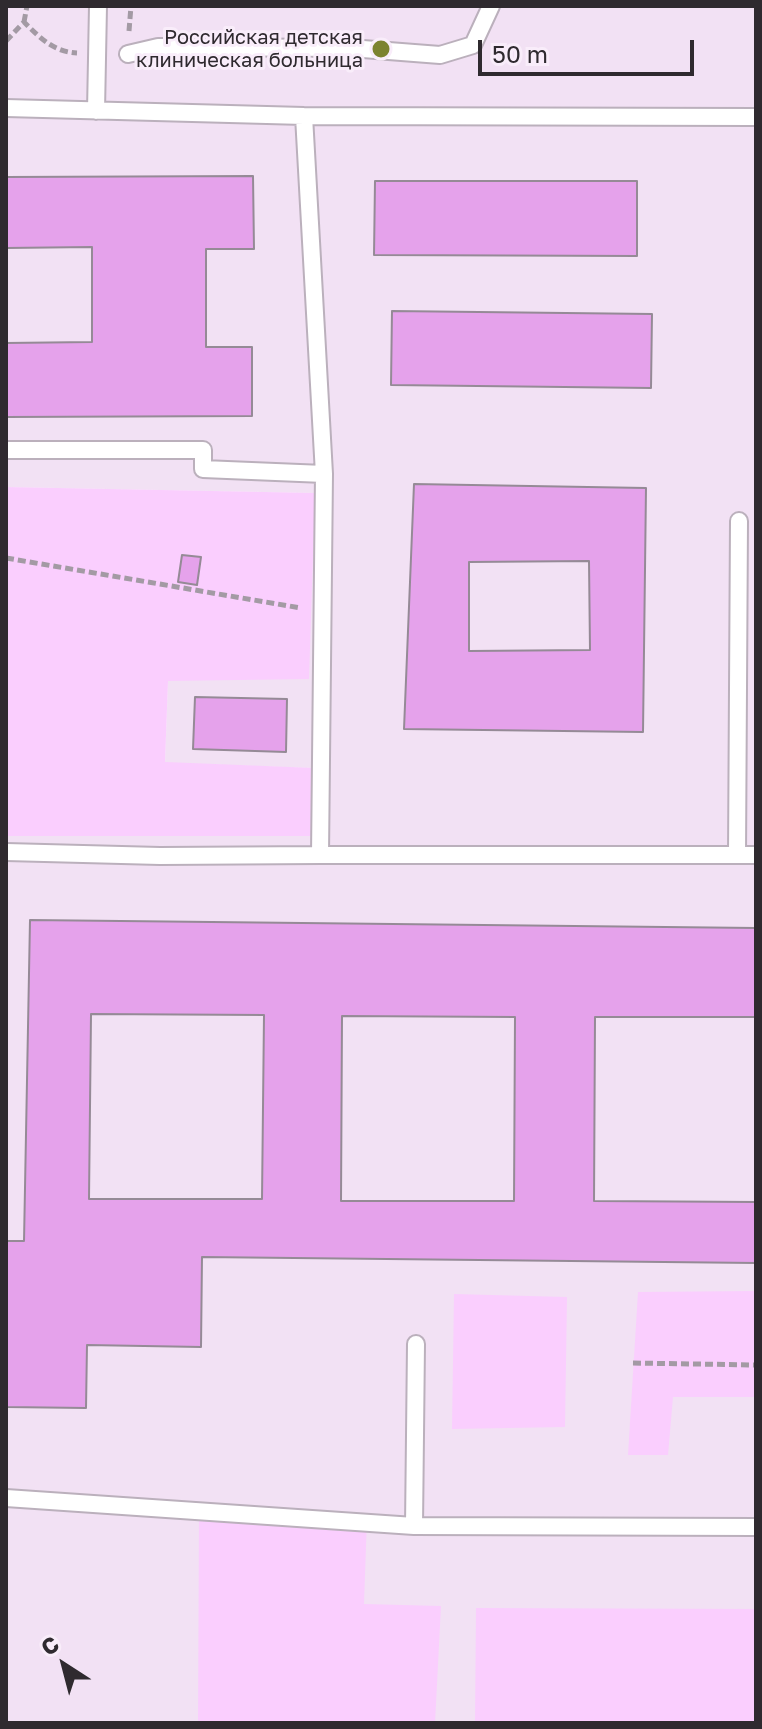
<!DOCTYPE html>
<meta charset="utf-8">
<style>
body{margin:0}
#map{position:relative;width:762px;height:1729px;overflow:hidden;background:#f9edfa;font-family:"Golos Text",sans-serif}
canvas{display:block}
.frame{position:absolute;inset:0;border:8px solid #2f2a2f;pointer-events:none}
.north{position:absolute;left:24px;top:1625px;width:80px;height:80px;-webkit-text-stroke:6px #f9edfa;paint-order:stroke;rotate:324deg;font-size:22px;font-weight:700;line-height:32px;text-align:center;color:#2f2a2f}
.north::after{content:'';display:block;margin:auto;width:28px;height:36px;background:#2f2a2f;clip-path:polygon(50% 0,100% 100%,50% 72%,0 100%)}
.scale{position:absolute;left:478px;top:40px;width:216px;height:36px;box-sizing:border-box;border:4px solid #2f2a2f;border-top:0;padding-left:10px;font-size:24px;line-height:28px;white-space:nowrap;color:#2f2a2f;-webkit-text-stroke:6px #f9edfa;paint-order:stroke}
</style>
<div id="map">
<canvas width="762" height="1729"></canvas>
<div class="frame"></div>
<div class="north">С</div>
<div class="scale">50 m</div>
</div>
<script>
const ctx = document.querySelector('canvas').getContext('2d');
ctx.lineJoin = 'round';
function fillPath(path, color) { ctx.fillStyle = color; ctx.fill(path, 'evenodd'); }
function strokePath(path, color, width, dash) { ctx.strokeStyle = color; ctx.lineWidth = width; ctx.lineCap = dash ? 'butt' : 'round'; ctx.setLineDash(dash || []); ctx.stroke(path); }
function label(font, color, halo, rows, align = 'center') {
  ctx.font = font + ' "Golos Text",sans-serif'; ctx.lineWidth = 6; ctx.setLineDash([]); ctx.textBaseline = 'middle'; ctx.strokeStyle = halo; ctx.fillStyle = color; for (const [text, x, y, turn = 0] of rows) {
    ctx.save(); ctx.translate(x, y); ctx.rotate((+turn || 0) * Math.PI / 180); ctx.textAlign = isNaN(turn) ? turn : align; if (halo) ctx.strokeText(text, 0, 0); ctx.fillText(text, 0, 0); ctx.restore();
  }
}
fillPath(new Path2D(`
 M6 6H756V1723H6V836H314V768L165 763 168 681 314 493 6 487Z`), '#f2e1f4');
fillPath(new Path2D(`
 M6 487 315 493 309 679 168 681 165 762 315 768 314 836H6Z
 M756 1291V1397H673L668 1455H628L638 1292Z
 M454 1294 567 1297 565 1427 452 1429Z
 M199 1515 367 1518 364 1604 441 1606 435 1723H198Z
 M476 1608 756 1609V1723H475Z`), '#facefe');
const building = new Path2D(`
 M253 176 254 249H206V347H252V416L6 417V343L92 342V247L6 248V177Z
 M375 181H637V256L374 255Z
 M392 311 652 314 651 388 391 385Z
 M414 484 646 488 643 732 404 729ZM589 561 590 650 469 651V562Z
 M182 555 201 557 197 585 178 582Z
 M195 697 287 699 286 752 193 749Z
 M30 920 756 928V1017H595L594 1201 756 1202V1263L202 1257 201 1347 87 1345 86 1408 6 1407V1241H24ZM91 1014 264 1015 262 1199H89ZM342 1016 515 1017 514 1201H341Z`);
fillPath(building, '#e5a2eb');
strokePath(building, '#958a96', 2);
const service = new Path2D(`
 M128 54 158 47 350 48 440 55 473 45 491 6
 M6 108 304 116 756 117
 M96 111 98 6
 M6 450H203V469L324 474 304 116
 M6 852 160 856 320 855 324 474
 M320 855H756
 M737 855 739 521
 M6 1498 414 1526 756 1527
 M414 1526 416 1344`);
strokePath(service, '#bbb0bc', 20);
strokePath(new Path2D(`
 M24 22 27 6
 M129 31 131 6
 M6 41 24 22C40 38 54 52 77 53
 M6 558 301 608
 M633 1363 756 1365`), '#a39aa4', 5, [8, 4]);
strokePath(service, '#fff', 16);
for (const [x, y, r, color] of [
 [381,49,10,"#7c832f"]
]) { const dot = new Path2D(); dot.arc(x, y, r, 0, 2 * Math.PI); ctx.fillStyle = color; ctx.fill(dot); strokePath(dot, '#f9edfa', 3); }
label('20px', '#2f2a2f', '#f9edfa', [
 ["Российская детская",363,38],
 ["клиническая больница",363,61]
], 'right');
</script>
